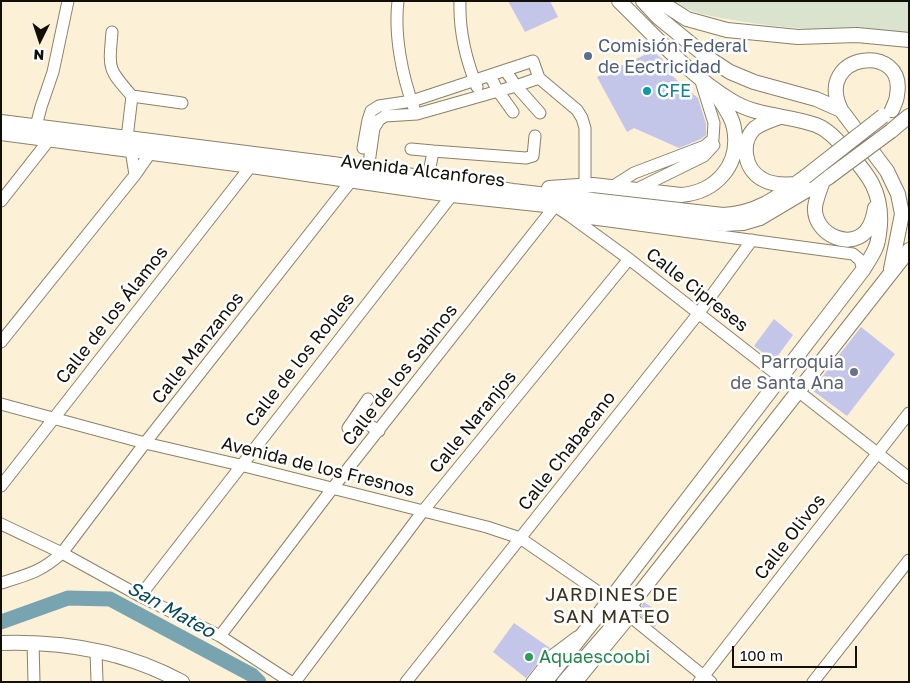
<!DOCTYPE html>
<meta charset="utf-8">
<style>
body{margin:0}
#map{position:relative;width:910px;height:683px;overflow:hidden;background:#fcf1d7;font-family:"Golos Text",sans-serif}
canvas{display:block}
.frame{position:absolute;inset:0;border:2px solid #120f06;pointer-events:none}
.north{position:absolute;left:15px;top:15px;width:50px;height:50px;-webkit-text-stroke:4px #fff;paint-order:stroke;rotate:184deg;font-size:14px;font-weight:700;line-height:20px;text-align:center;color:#120f06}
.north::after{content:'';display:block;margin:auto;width:18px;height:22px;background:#120f06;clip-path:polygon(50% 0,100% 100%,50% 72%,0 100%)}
.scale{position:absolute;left:732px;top:646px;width:125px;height:22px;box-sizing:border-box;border:2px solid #120f06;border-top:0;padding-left:6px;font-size:15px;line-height:18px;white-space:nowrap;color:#120f06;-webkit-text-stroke:4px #fff;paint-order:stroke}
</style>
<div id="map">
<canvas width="910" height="683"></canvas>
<div class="frame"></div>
<div class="north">N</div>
<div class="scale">100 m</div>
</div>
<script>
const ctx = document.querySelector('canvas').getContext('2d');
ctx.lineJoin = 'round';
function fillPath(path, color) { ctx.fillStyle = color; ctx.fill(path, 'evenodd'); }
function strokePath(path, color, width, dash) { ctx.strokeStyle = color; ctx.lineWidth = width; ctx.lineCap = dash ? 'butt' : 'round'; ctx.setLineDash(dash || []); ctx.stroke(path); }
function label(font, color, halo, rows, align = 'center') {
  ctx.font = font + ' "Golos Text",sans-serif'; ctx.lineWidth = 5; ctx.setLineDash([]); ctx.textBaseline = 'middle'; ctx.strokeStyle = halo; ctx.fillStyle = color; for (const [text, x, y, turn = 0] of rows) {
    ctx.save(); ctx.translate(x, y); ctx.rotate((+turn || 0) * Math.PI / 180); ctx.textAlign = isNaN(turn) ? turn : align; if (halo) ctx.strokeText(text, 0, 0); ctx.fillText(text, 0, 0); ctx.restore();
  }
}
fillPath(new Path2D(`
 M671 1H909V35C850 32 791 30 733 20 713 17 687 12 671 1Z`), '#dae3ce');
strokePath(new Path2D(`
 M1 622 68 598 110 599 252 675 259 682`), '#78a3b0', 15);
fillPath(new Path2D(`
 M508 1H550L558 17 525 32Z
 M653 51 669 65 670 74 698 98 706 124V135L701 139 679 148 634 128 627 132 597 77Z
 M774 319 793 335 774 361 754 346Z
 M861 327 895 354 847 416 812 390Z
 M644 602 662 614 655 627 641 616 643 611 642 605Z
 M514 623 550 648 526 678 493 652Z`), '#c3c5e9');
const minor = new Path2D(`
 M398 1C394 35 402 76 414 108
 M460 1C459 30 466 60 477 87
 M112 32C109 69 107 68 132 96L182 103
 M505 70 516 86 540 113
 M490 76 498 91 513 112
 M36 126 41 107 53 72 68 1
 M127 138 132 96
 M132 142 131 150 135 175
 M363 148 368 120 371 111 379 106 412 101 533 61 539 78 577 110 582 118 585 128V186
 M411 149 433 151
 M428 179 433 151 526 158 533 156 535 136
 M612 187 634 173 705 146 713 139 714 123 700 78
 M635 190 704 156 714 145
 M1 201 49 140
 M572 216 853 254 860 260 863 270
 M1 342 135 175 151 152
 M1 404 145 443 240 465 487 527 520 538 610 600 711 682
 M356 417 379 431
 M348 428 368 399
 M1 486 251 166
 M1 524 62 553 140 596 220 636 291 682
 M1 583C27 575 41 572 62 553L145 443 351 181 368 170 374 128 379 120 385 116 417 114 516 86 539 78
 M140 596 452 195
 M220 636 332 489 555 206 570 216 629 259 909 478
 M33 642 34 682
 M96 650 97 682
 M295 682 423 511 629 259
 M406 682 698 314 752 240
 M532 682 553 655 577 637
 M577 682 636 610
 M699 682 909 413
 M813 682 909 560`);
const major = new Path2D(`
 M643 1 658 17 707 57 730 72 754 82 816 99 841 110 887 171 898 194 902 214 891 269
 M659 1 687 19 727 30 798 37 857 35 909 40
 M841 110C813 53 907 41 897 95 897 100 894 105 892 110
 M780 117C772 120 762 123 755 128 740 142 744 169 762 179 772 185 785 185 796 184
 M1 122 333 164 513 191 723 215C758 213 778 197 805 177
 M891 131 909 116
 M1 133 251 166 452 195 724 224 743 223 760 218 829 177
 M823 181C820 189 816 199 815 207 813 235 854 253 869 227 872 222 874 214 875 208
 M549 188 593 185 681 195C716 192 741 165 734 128 732 116 723 105 716 94
 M1 643C63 641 127 652 182 682
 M545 682 610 600 863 270C867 263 873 255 876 247 879 240 879 232 880 225 882 192 869 175 847 151 838 141 829 130 816 125 789 115 758 117 732 101 689 75 655 36 619 1
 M564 682 625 612 909 250`);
strokePath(minor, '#8b8069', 13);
strokePath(major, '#8b8069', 16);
strokePath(minor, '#fff', 11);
strokePath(major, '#fff', 14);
const majorBridge = new Path2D(`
 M805 177 883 116
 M829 177 891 131`);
strokePath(majorBridge, '#8b8069', 16, []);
strokePath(majorBridge, '#fff', 14);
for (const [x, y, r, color] of [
 [588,56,5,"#5c6f8a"],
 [647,91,5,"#0f9aa8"],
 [854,372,5,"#6b7280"],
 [529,657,5,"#2e9e5b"]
]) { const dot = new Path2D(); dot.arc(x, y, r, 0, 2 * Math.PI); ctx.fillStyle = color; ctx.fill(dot); strokePath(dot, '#fff', 2); }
label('18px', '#4e5e75', '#fff', [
 ["Comisión Federal",598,46],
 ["de Eectricidad",598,67]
], 'left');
label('18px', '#0d838f', '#fff', [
 ["CFE",657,91]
], 'left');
label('18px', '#120f06', '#fff', [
 ["Avenida Alcanfores",423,171,7],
 ["Calle Cipreses",697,290,38],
 ["Calle de los Álamos",112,315,-52],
 ["Calle Manzanos",198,348,-52],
 ["Calle de los Robles",300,360,-52],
 ["Calle de los Sabinos",400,375,-52],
 ["Calle Naranjos",473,422,-51],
 ["Calle Chabacano",567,451,-52],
 ["Avenida de los Fresnos",318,467,14],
 ["Calle Olivos",790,537,-52]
]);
label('18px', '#5b616d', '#fff', [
 ["Parroquia",844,362],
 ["de Santa Ana",844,383]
], 'right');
label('18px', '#27864d', '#fff', [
 ["Aquaescoobi",539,657]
], 'left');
ctx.letterSpacing = '1px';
label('19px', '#3b321d', '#fff', [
 ["JARDINES DE",612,595],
 ["SAN MATEO",612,617]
]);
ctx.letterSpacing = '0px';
label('italic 19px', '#054857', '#fff', [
 ["San Mateo",171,610,29]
]);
</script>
